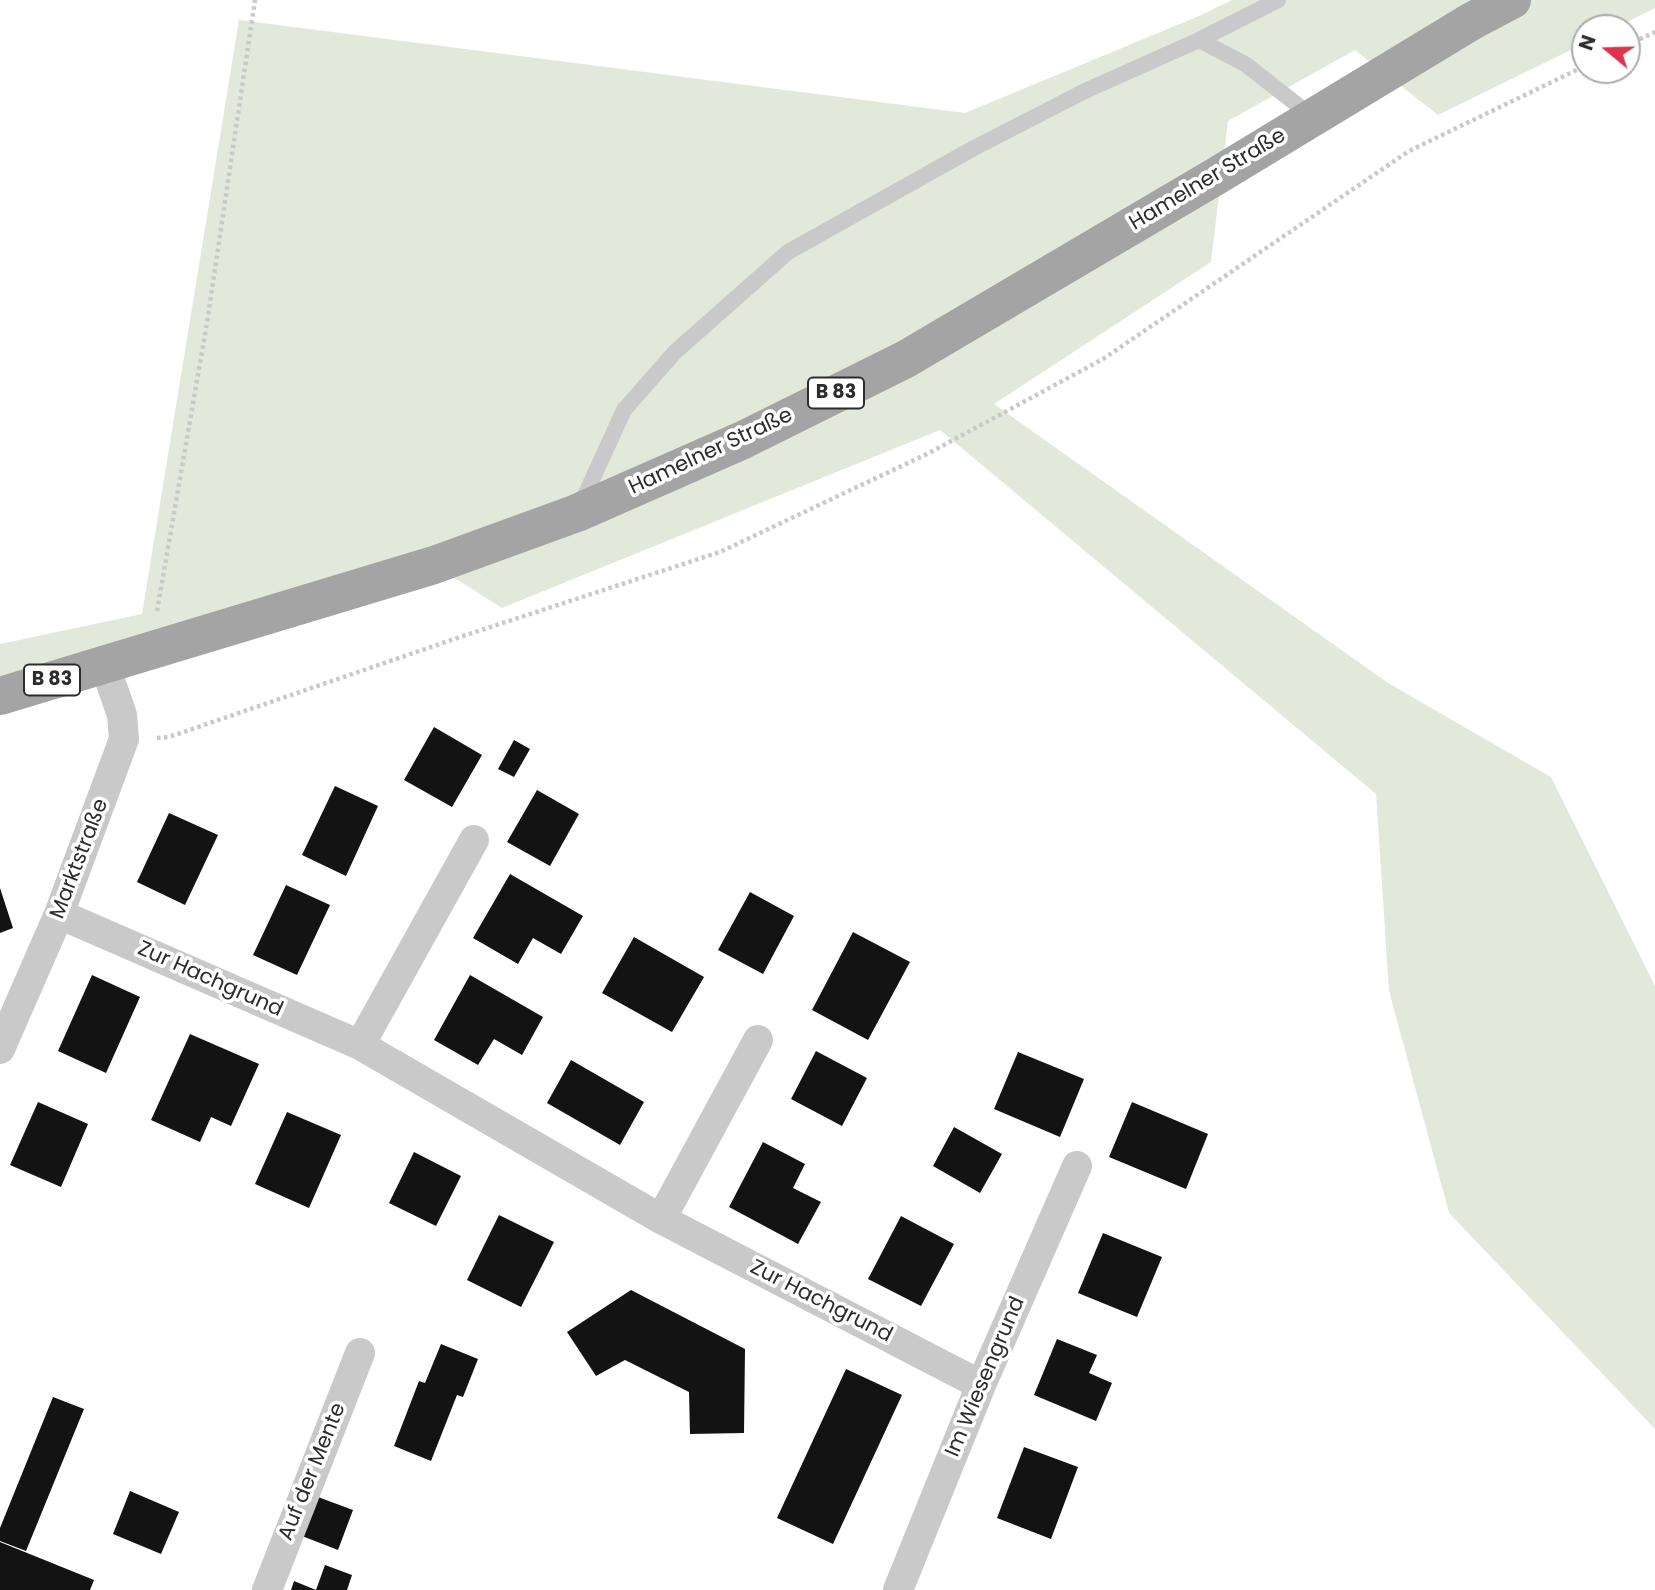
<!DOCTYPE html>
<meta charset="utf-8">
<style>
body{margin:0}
#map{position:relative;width:1655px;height:1590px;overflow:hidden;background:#fff;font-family:Poppins,sans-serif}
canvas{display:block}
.north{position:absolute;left:1571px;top:14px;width:70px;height:70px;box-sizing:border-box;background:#fff;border:2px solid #ababab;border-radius:50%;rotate:289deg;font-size:19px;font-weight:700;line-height:28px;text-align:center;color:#2c2c2c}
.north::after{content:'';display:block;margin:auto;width:24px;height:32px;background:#dd344b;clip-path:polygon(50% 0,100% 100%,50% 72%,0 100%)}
</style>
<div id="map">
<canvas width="1655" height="1590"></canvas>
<div class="north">N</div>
</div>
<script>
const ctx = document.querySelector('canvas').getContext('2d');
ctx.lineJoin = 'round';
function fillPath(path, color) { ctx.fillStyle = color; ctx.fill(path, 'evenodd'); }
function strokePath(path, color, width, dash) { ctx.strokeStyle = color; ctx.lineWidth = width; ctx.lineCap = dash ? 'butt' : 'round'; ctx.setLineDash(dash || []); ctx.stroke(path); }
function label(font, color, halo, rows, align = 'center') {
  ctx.font = font + ' Poppins,sans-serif'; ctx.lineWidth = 7; ctx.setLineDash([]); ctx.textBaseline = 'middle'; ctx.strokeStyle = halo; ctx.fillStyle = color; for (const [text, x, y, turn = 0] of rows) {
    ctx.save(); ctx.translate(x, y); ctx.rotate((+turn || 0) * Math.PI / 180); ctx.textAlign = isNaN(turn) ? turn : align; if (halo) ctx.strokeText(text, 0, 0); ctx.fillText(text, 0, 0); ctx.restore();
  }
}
fillPath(new Path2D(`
 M1232 0H1655V8L1615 28H1585V43L1438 115 1355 50 1228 121 1211 262 994 404 1388 683 1551 777 1655 986V1429L1449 1213 1389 991 1376 794 940 430 502 608 434 565 0 696V644L142 614 239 20 965 113 1199 16Z`), '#e3e9da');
fillPath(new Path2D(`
 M434 727 482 755 452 807 404 780Z
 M514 740 530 749 514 777 498 769Z
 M335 786 378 806 346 876 302 855Z
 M537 790 579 814 550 866 507 842Z
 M169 813 218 835 185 905 137 882Z
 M510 874 583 916 561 954 533 938 518 964 473 938Z
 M286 885 330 905 297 975 253 955Z
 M0 888 13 928 0 933Z
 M750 892 794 916 763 974 718 950Z
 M853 932 910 962 868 1040 812 1010Z
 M634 937 704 977 672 1032 602 993Z
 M92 975 140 997 106 1073 58 1051Z
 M470 975 543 1017 522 1055 494 1039 478 1065 434 1040Z
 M190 1034 259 1064 231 1126 211 1117 200 1142 151 1120Z
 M816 1051 867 1078 842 1126 791 1099Z
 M1018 1052 1084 1079 1060 1137 994 1109Z
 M571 1060 644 1102 620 1145 547 1103Z
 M38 1102 88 1124 61 1187 10 1165Z
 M1132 1102 1208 1134 1186 1189 1109 1157Z
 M287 1112 341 1135 309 1208 255 1184Z
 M954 1127 1002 1154 980 1193 933 1166Z
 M763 1142 805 1164 793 1188 821 1202 798 1244 729 1207Z
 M414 1152 461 1176 436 1226 389 1203Z
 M499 1215 554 1242 521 1307 467 1280Z
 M901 1216 954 1244 921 1306 868 1279Z
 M1103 1233 1162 1257 1137 1317 1078 1293Z
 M631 1290 745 1349 744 1433 690 1434 689 1392 625 1360 596 1376 567 1332Z
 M1057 1339 1097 1355 1089 1373 1112 1383 1096 1421 1034 1395Z
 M441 1344 478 1359 463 1397 457 1395 431 1461 394 1446 419 1381 425 1383Z
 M846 1369 902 1395 833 1544 777 1518Z
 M53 1397 84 1409 26 1551 0 1541V1528Z
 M1024 1447 1078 1467 1051 1539 997 1518Z
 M130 1491 179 1512 161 1554 113 1534Z
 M318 1497 353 1510 338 1550 302 1536Z
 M0 1542 94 1580 90 1590H0Z
 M325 1565 352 1575 347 1590H291L294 1581 316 1590Z`), '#131313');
strokePath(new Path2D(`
 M1627 45 1655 32
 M157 611 207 323 255 0
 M157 738 169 737 463 636 720 552 929 453 1103 359 1409 151 1585 66`), '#c9c9c9', 4.5, [3.5, 3.5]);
strokePath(new Path2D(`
 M1199 40 1278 0
 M581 504 624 410 675 352 788 252 974 148 1085 91 1199 40 1245 64 1313 117`), '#c9c9c9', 16);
strokePath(new Path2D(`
 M59 914 360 1045 661 1219 981 1385
 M360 1045 474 840
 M0 1049 59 914 124 739 122 715 104 663
 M661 1219 758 1040
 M267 1590 360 1353
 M898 1590 981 1385 1077 1166`), '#c9c9c9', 30);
strokePath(new Path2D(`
 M0 696 434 565 577 513 743 440 906 359 1218 175 1472 21 1512 0`), '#a4a4a4', 38);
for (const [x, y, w] of [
 [836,393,56],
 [52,680,56]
]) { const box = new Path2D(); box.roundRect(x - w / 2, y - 15.5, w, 31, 5); ctx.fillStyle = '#fff'; ctx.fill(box); strokePath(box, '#2c2c2c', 2); }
label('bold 19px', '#2c2c2c', null, [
 ["B 83",836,393],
 ["B 83",52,680]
]);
label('21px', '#2c2c2c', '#fff', [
 ["Hamelner Straße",1208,180,-31],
 ["Hamelner Straße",711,452,-25],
 ["Marktstraße",80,859,-69],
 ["Zur Hachgrund",210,980,24],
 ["Zur Hachgrund",821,1302,27],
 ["Im Wiesengrund",986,1377,-67],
 ["Auf der Mente",313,1472,-68]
]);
</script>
